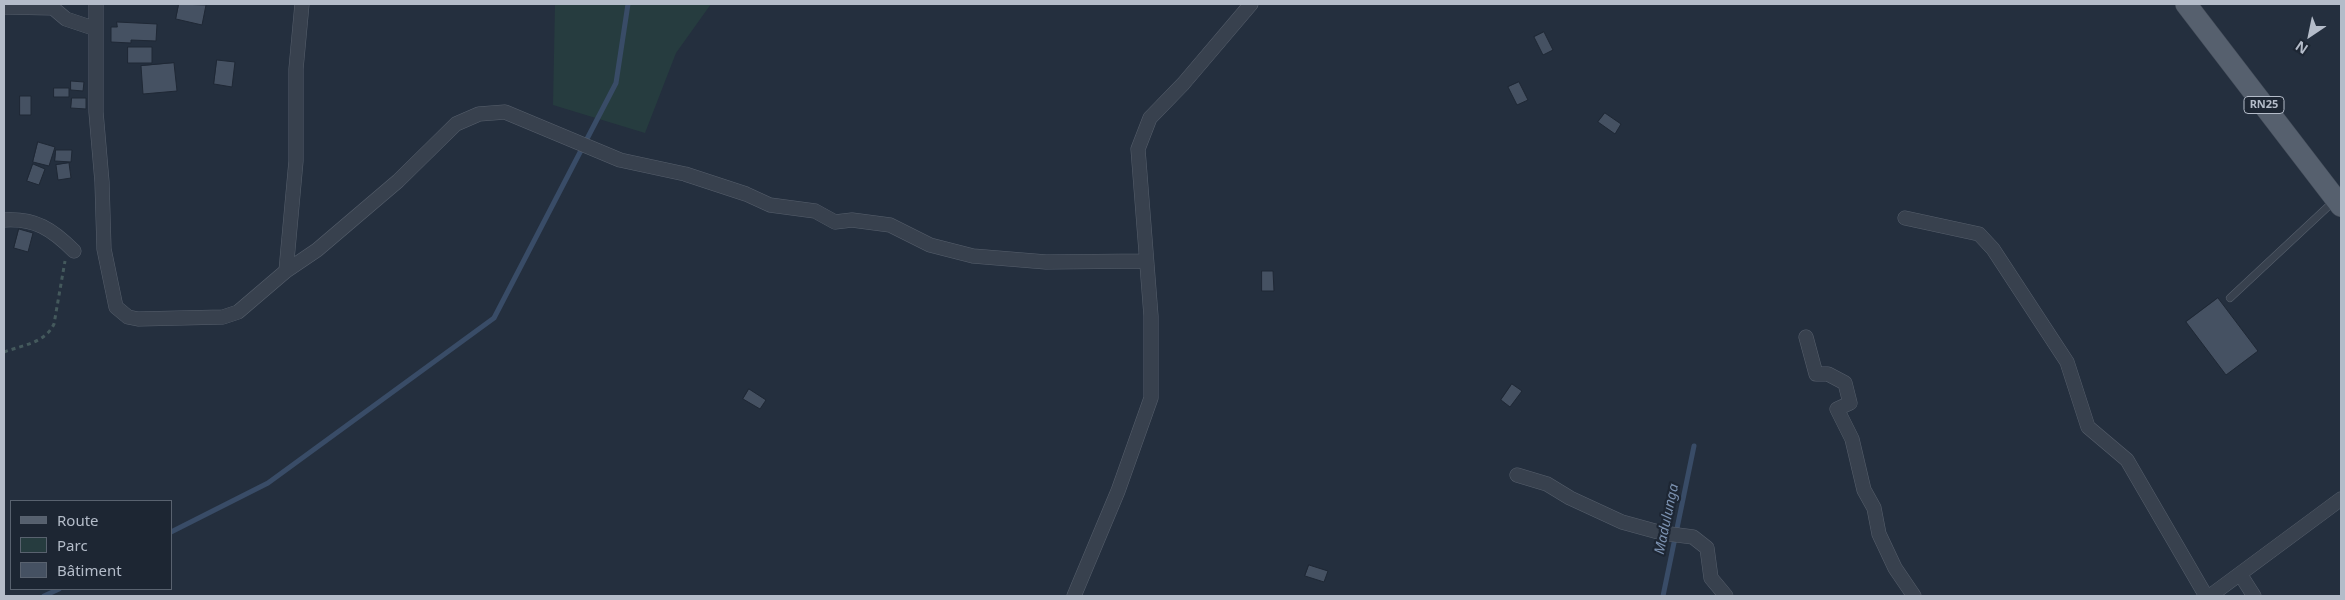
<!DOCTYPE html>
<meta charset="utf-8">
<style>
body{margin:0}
#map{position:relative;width:2345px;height:600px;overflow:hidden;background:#242f3e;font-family:"Noto Sans",sans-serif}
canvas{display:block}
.frame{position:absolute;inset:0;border:5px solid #b4bcc9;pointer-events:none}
.legend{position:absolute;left:10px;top:500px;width:162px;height:90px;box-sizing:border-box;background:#1d2633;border:1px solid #59626f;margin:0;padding:6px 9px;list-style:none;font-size:15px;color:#b4bcc9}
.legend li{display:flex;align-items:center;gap:10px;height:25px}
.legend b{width:25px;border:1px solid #59626f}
.north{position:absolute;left:2285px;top:10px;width:50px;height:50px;-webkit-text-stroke:4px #1d2633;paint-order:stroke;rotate:214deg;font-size:14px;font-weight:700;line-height:20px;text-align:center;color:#b4bcc9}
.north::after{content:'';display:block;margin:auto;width:18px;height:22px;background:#b4bcc9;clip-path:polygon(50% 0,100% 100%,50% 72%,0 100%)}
</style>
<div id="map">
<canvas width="2345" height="600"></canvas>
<div class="frame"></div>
<ul class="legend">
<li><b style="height:6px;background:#56606e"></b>Route</li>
<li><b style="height:14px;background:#263c3f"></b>Parc</li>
<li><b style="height:14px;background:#455162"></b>Bâtiment</li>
</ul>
<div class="north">N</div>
</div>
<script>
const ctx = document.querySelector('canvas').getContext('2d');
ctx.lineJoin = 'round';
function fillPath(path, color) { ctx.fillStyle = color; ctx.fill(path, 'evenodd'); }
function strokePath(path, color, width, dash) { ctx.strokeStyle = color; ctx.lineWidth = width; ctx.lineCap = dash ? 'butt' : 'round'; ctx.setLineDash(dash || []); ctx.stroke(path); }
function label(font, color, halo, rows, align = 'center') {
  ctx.font = font + ' "Noto Sans",sans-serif'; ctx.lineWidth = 4.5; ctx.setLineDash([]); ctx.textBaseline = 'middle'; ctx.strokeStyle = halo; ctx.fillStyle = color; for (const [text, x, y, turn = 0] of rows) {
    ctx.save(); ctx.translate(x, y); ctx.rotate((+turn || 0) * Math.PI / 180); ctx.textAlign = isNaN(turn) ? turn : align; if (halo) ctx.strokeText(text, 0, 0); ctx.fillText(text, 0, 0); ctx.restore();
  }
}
fillPath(new Path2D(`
 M555 4H711L676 53 645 133 553 105Z`), '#263c3f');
strokePath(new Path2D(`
 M171 532 268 483 494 318 616 83 628 4
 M44 596 59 589
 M1663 596 1694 446`), '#394c67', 5);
const building = new Path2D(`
 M179 4 206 5 202 25 176 19Z
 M117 22 157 24 156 41 131 40V43L111 42V27H117Z
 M1544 32 1553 50 1543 55 1534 37Z
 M128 47H152V63H128Z
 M217 60 235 62 232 87 214 84Z
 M174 63 177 91 143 94 141 66Z
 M71 81 84 82 83 91 71 90Z
 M1519 82 1528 100 1517 105 1508 87Z
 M54 88H69V97H54Z
 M20 96H31V115H20Z
 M72 98H86V109L71 108Z
 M1605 113 1621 124 1615 134 1598 122Z
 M38 142 55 147 49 166 33 162Z
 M56 150H72L71 162 55 161Z
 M69 163 71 178 58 180 56 165Z
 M33 164 45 169 39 185 27 181Z
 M19 229 33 233 28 252 14 248Z
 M1262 271H1273L1274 291H1262Z
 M2218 298 2258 351 2226 375 2186 322Z
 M1512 384 1522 391 1510 407 1501 400Z
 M749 389 766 400 760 409 743 399Z
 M1309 565 1328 571 1324 582 1305 576Z`);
fillPath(building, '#455162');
strokePath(building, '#1f2835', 1);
const lane = new Path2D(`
 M2230 298 2334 201`);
const street = new Path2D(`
 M96 4V112L102 182 104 249 116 307 128 317 138 319 223 317 238 312 286 271 317 250 398 181 456 124 479 114 505 112 620 160 685 174 746 194 770 205 815 211 835 222 852 220 890 225 930 245 973 256 1046 262 1146 261
 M4 7 53 8 66 19 96 29
 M1905 218 1979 234 1993 249 2067 362 2088 427 2127 460 2206 596
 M4 220C35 218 52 229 74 251
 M286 271 296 161V69L302 4
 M1806 337 1816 374H1828L1845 383 1850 403 1837 409 1852 439 1864 490 1874 508 1879 534 1895 568 1914 596
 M1517 475 1547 484 1570 498 1622 522 1662 533 1693 537 1707 548 1711 578 1726 596
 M2240 574 2254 596
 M1074 596 1118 491 1151 398V316L1138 149 1150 118 1183 84 1251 4
 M2210 596 2341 499`);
const primary = new Path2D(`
 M2186 4 2341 206`);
strokePath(lane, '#565f6c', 8);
strokePath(street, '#565f6c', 15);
strokePath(primary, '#414a57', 22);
strokePath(new Path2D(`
 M4 352C23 345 45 343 54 324L65 261`), '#44595c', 3, [4, 4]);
strokePath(lane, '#38414e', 7);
strokePath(street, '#38414e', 14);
strokePath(primary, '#56606e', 21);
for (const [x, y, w] of [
 [2264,105,40]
]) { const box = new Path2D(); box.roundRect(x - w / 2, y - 8.5, w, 17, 4); ctx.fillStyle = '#1d2633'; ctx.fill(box); strokePath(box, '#b4bcc9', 1); }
label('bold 11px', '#b4bcc9', null, [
 ["RN25",2264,105]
]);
label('italic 14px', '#7c92b1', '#1d2633', [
 ["Madulunga",1667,519,-78]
]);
</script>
